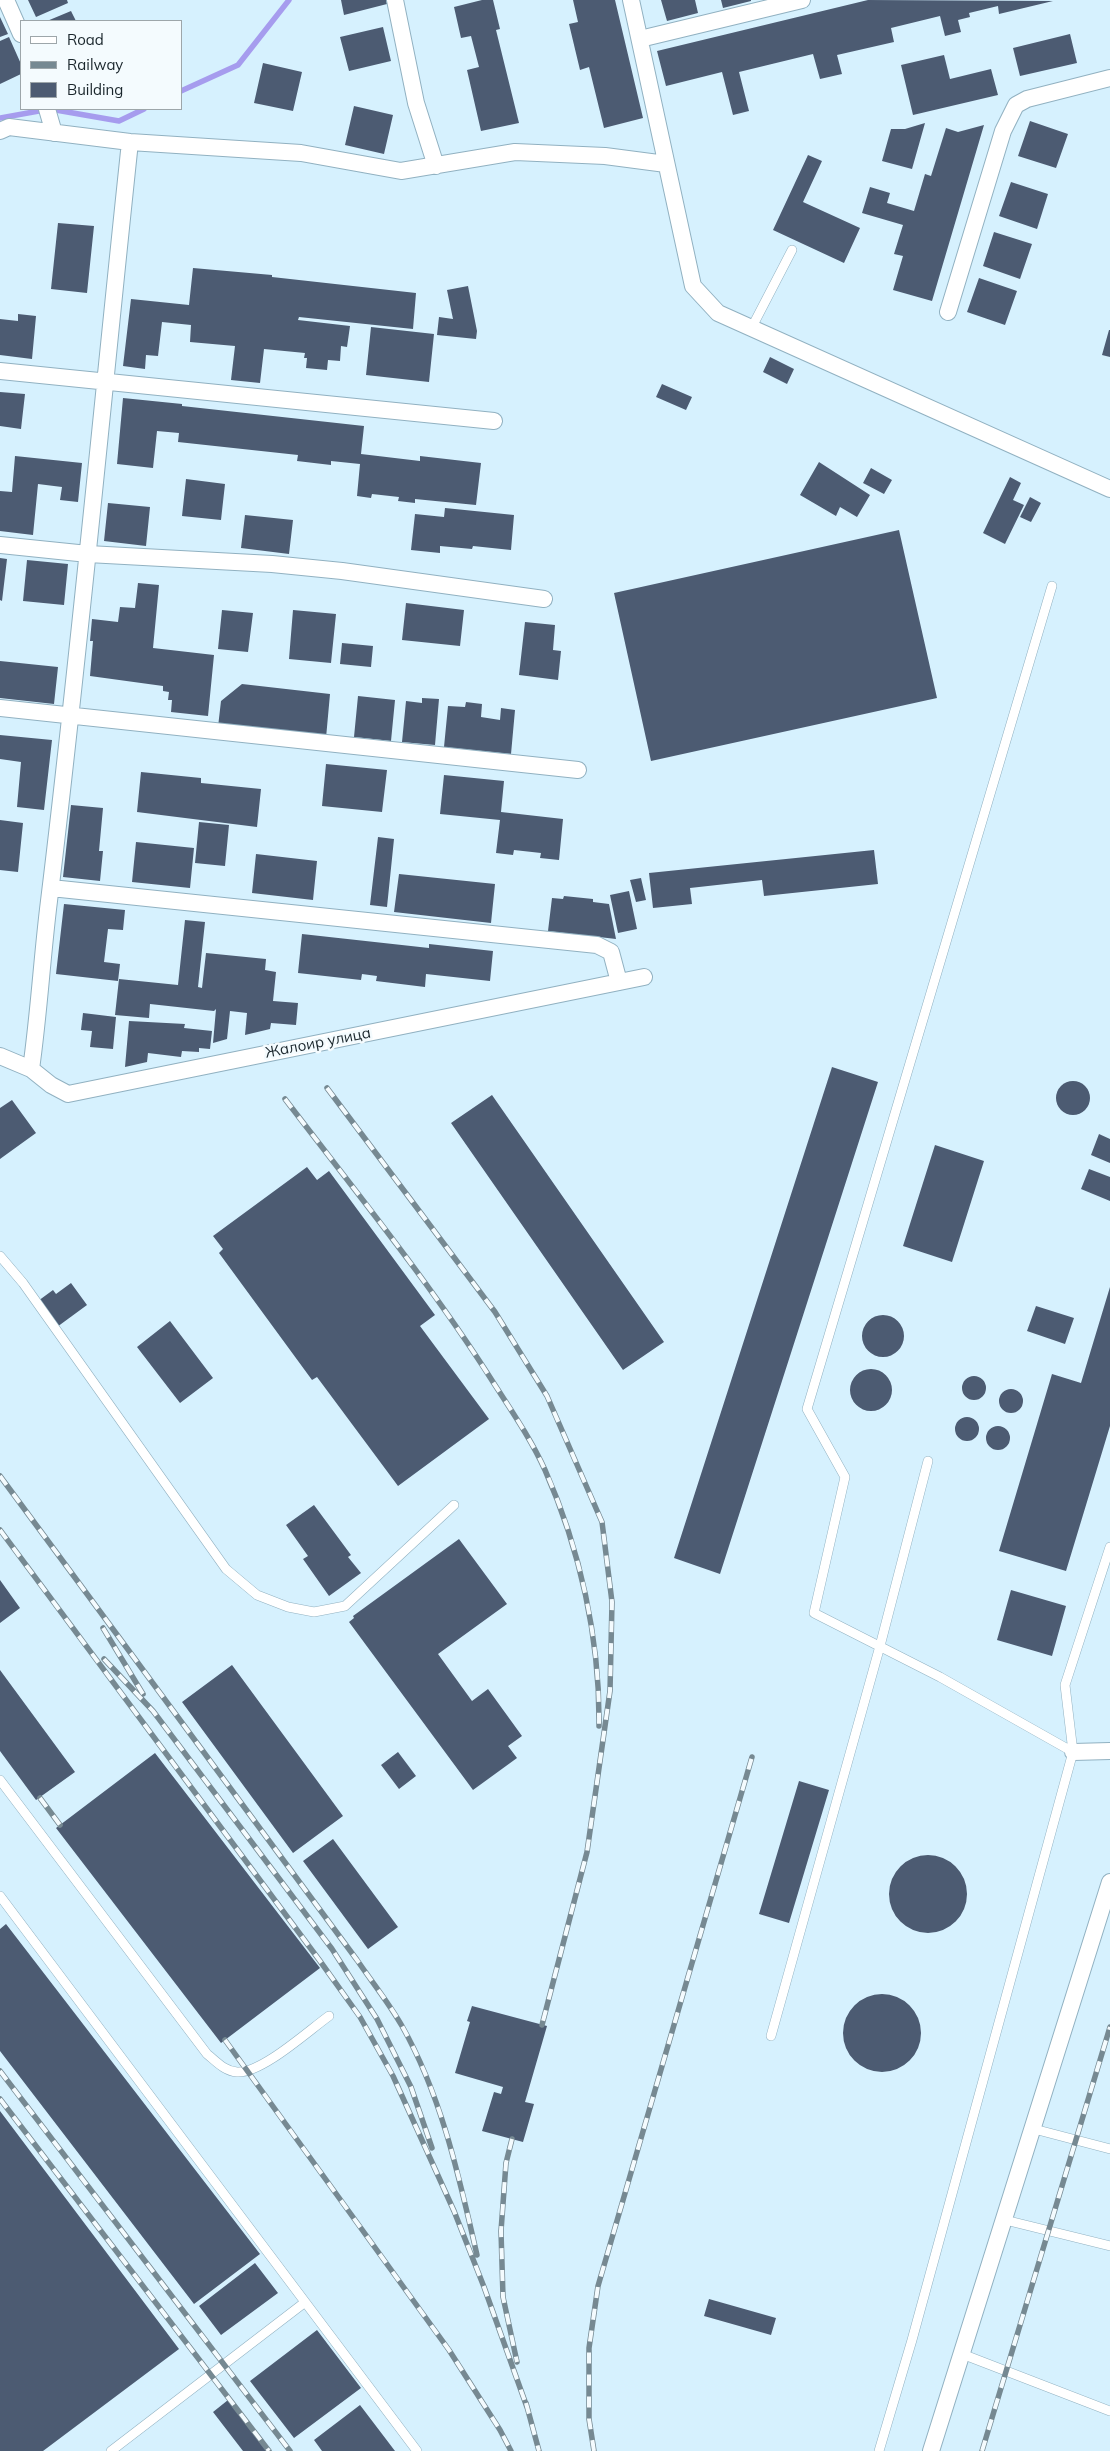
<!DOCTYPE html>
<meta charset="utf-8">
<style>
body{margin:0}
#map{position:relative;width:1110px;height:2451px;overflow:hidden;background:#d6f1fe;font-family:Mulish,sans-serif}
canvas{display:block}
.legend{position:absolute;left:20px;top:20px;width:162px;height:90px;box-sizing:border-box;background:#f4fbfe;border:1px solid #9da6aa;margin:0;padding:6px 9px;list-style:none;font-size:15px;color:#1a262c}
.legend li{display:flex;align-items:center;gap:10px;height:25px}
.legend b{width:25px;border:1px solid #9da6aa}
</style>
<div id="map">
<canvas width="1110" height="2451"></canvas>
<ul class="legend">
<li><b style="height:6px;background:#fff"></b>Road</li>
<li><b style="height:6px;background:#768992"></b>Railway</li>
<li><b style="height:14px;background:#4c5b72"></b>Building</li>
</ul>
</div>
<script>
const ctx = document.querySelector('canvas').getContext('2d');
ctx.lineJoin = 'round';
function strokePath(path, color, width, dash) { ctx.strokeStyle = color; ctx.lineWidth = width; ctx.lineCap = dash ? 'butt' : 'round'; ctx.setLineDash(dash || []); ctx.stroke(path); }
function fillPath(path, color) { ctx.fillStyle = color; ctx.fill(path, 'evenodd'); }
function label(font, color, halo, rows, align = 'center') {
  ctx.font = font + ' Mulish,sans-serif'; ctx.lineWidth = 5; ctx.setLineDash([]); ctx.textBaseline = 'middle'; ctx.strokeStyle = halo; ctx.fillStyle = color; for (const [text, x, y, turn = 0] of rows) {
    ctx.save(); ctx.translate(x, y); ctx.rotate((+turn || 0) * Math.PI / 180); ctx.textAlign = isNaN(turn) ? turn : align; if (halo) ctx.strokeText(text, 0, 0); ctx.fillText(text, 0, 0); ctx.restore();
  }
}
strokePath(new Path2D(`
 M181 91 238 65 289 0
 M0 118 50 109 119 121 144 109`), '#a69cee', 5.5);
fillPath(new Path2D(`
 M28 0H67L68 3 36 17Z
 M341 0H386L387 4 344 15Z
 M482 0H493L500 29 496 30 519 123 481 131 467 70 479 67 471 36 461 38 454 7Z
 M573 0H615L643 118 604 128 589 67 580 70 569 24 578 22Z
 M661 0H695L698 13 667 21Z
 M721 0H751V1L723 8Z
 M868 0 1053 1 999 14 998 6 969 13 970 17 958 20 961 32 945 36 940 16 891 28 894 42 837 55 842 74 820 79 813 54 739 72 749 111 733 115 722 72 666 86 657 51Z
 M71 11 76 21H47Z
 M0 17 8 34 0 37Z
 M383 27 391 61 349 71 340 37Z
 M1070 34 1077 63 1020 76 1013 48Z
 M9 37 21 64V74L0 84V41Z
 M944 55 950 79 991 69 998 95 913 115 901 65Z
 M263 63 302 72 293 111 254 103Z
 M354 106 393 115 384 154 345 145Z
 M1030 121 1068 134 1056 168 1018 156Z
 M925 123 912 169 882 161 891 129H905Z
 M984 125 932 301 893 290 903 256 894 254 903 225 862 213 870 187 890 193 887 203 914 211 925 174 931 176 946 128 958 132Z
 M808 155 822 161 803 202 860 228 844 263 773 230Z
 M1011 182 1048 194 1037 229 999 216Z
 M58 223 94 226 87 293 51 289Z
 M994 232 1032 244 1020 279 983 266Z
 M193 268 272 275V277L416 293 413 329 299 317 298 320 350 326 347 347 341 346 340 361 328 360 327 370 306 368 307 358H304L305 353 264 349 260 383 231 380 235 346 190 342 191 325 162 322 158 356 146 355 145 369 123 366 131 299 189 305Z
 M979 278 1017 291 1005 325 967 312Z
 M468 286 477 331 476 339 437 335 439 317 453 319 447 290Z
 M18 314 36 316 32 359 0 355V319L18 321Z
 M371 327 434 334 429 382 366 375Z
 M1109 330H1110V357L1102 355Z
 M770 357 794 369 787 384 763 372Z
 M662 384 692 397 686 410 656 397Z
 M0 392 25 394 21 429 0 426Z
 M123 398 182 404V406L364 426 361 454 420 461V456L481 463 476 505 415 499V503L398 501 399 497 372 494 371 498 357 496 360 464 331 461V465L297 461 298 455 178 442 179 433 157 431 153 468 117 464Z
 M15 456 82 463 78 502 60 500 62 487 38 484 33 535 0 531V491L12 492Z
 M819 462 870 495 857 517 840 507 836 516 800 495Z
 M871 468 892 480 884 494 863 483Z
 M1010 477 1021 483 1013 500 1024 505 1005 544 983 533Z
 M186 479 225 484 221 520 182 516Z
 M1030 497 1041 503 1031 522 1020 517Z
 M108 503 150 507 146 546 104 541Z
 M445 508 514 515 511 550 473 546 472 549 440 546V553L411 550 415 514 444 517Z
 M245 515 293 520 289 554 241 548Z
 M899 530 937 698 651 761 614 593Z
 M0 558 7 559 2 601 0 600Z
 M27 560 68 564 64 605 23 601Z
 M138 583 159 585 153 648 214 655 208 716 171 712 172 700H168L169 692 163 691V686L90 676 93 641H90L92 619 118 622 120 607 135 608Z
 M406 603 464 610 460 646 402 640Z
 M222 610 253 613 248 652 218 649Z
 M293 610 336 614 331 663 289 659Z
 M525 622 555 625 553 650 561 651 558 680 519 675Z
 M342 643 373 646 371 667 340 664Z
 M0 661 58 667 54 704 0 698Z
 M242 684 330 694 326 738 218 727 221 701Z
 M358 696 395 700 391 741 354 737Z
 M422 698 439 699 435 745 402 742 406 701 422 703Z
 M466 702 482 704 481 717 500 720 501 708 515 710 511 754 444 747 448 706 465 707Z
 M0 735 52 740 44 810 17 807 21 762 0 759Z
 M326 764 387 770 382 812 322 806Z
 M141 772 201 778V783L261 789 257 827 137 812Z
 M444 775 504 781 501 812 563 819 559 860 540 858 541 853 514 850 513 855 496 853 500 820 440 814Z
 M71 805 103 808 99 851H103L100 881 63 877Z
 M0 820 23 823 18 872 0 870Z
 M199 822 229 825 225 866 195 863Z
 M378 837 394 839 387 907 370 905Z
 M136 842 194 848 190 888 132 882Z
 M874 850 878 884 764 896 762 880 690 888 692 904 653 908 649 873Z
 M256 854 317 861 313 900 252 893Z
 M399 874 495 884 491 923 394 912Z
 M641 878 646 900 636 902 630 880Z
 M629 891 637 929 618 933 610 895Z
 M564 896 593 899V902L609 904 616 939 548 931 552 898 563 899Z
 M64 904 125 910 123 930 108 929 104 962 120 964 118 981 56 974Z
 M185 920 205 922 198 987 202 988 206 953 266 959 265 970 276 972 273 1001 298 1003 296 1025 271 1023 270 1029 245 1035 247 1013 230 1011 227 1039 213 1043 216 1009 214 1011 150 1004 149 1018 115 1015 119 979 178 985Z
 M302 934 429 948V944L493 951 490 981 426 974 425 987 376 981 377 976 362 974 361 980 298 973Z
 M83 1013 116 1017 113 1049 90 1047 92 1031 81 1030Z
 M129 1021 185 1024 184 1028 212 1031 210 1049 199 1048V1052L182 1051 181 1057 148 1053 147 1062 125 1067Z
 M832 1067 878 1082 720 1574 674 1558Z
 M1056 1098a17 17 0 1 1 34 0a17 17 0 1 1-34 0Z
 M492 1095 664 1342 623 1370 451 1123Z
 M12 1100 36 1133 0 1159V1108Z
 M1099 1134 1110 1139V1163L1091 1155Z
 M935 1145 984 1161 952 1262 903 1246Z
 M307 1167 317 1180 329 1171 435 1315 420 1326 489 1419 398 1486 317 1377 312 1380 219 1253 223 1249 213 1236Z
 M1089 1169 1110 1177V1201L1081 1189Z
 M71 1283 87 1305 57 1327 38 1301 53 1290 56 1294Z
 M1110 1287V1426L1066 1571 999 1551 1052 1374 1081 1383Z
 M1036 1306 1074 1318 1065 1344 1027 1331Z
 M862 1336a21 21 0 1 1 42 0a21 21 0 1 1-42 0Z
 M170 1321 213 1378 180 1403 137 1347Z
 M850 1390a21 21 0 1 1 42 0a21 21 0 1 1-42 0Z
 M962 1388a12 12 0 1 1 24 0a12 12 0 1 1-24 0Z
 M999 1401a12 12 0 1 1 24 0a12 12 0 1 1-24 0Z
 M955 1429a12 12 0 1 1 24 0a12 12 0 1 1-24 0Z
 M986 1438a12 12 0 1 1 24 0a12 12 0 1 1-24 0Z
 M314 1505 351 1555 348 1557 361 1573 329 1596 303 1559 308 1556 286 1525Z
 M459 1539 507 1604 438 1654 472 1701 488 1689 522 1736 508 1746 517 1758 473 1790 349 1622 354 1618 353 1616Z
 M0 1580 20 1608 0 1623Z
 M1011 1590 1066 1606 1052 1656 997 1640Z
 M232 1665 343 1816 293 1853 182 1702Z
 M0 1670 75 1772 36 1800 0 1751Z
 M398 1752 416 1776 399 1789 381 1765Z
 M155 1753 320 1968 221 2043 56 1828Z
 M799 1781 829 1790 789 1923 759 1914Z
 M333 1839 398 1927 368 1949 303 1861Z
 M889 1894a39 39 0 1 1 78 0a39 39 0 1 1-78 0Z
 M6 1924 260 2254 194 2304 0 2051V1929Z
 M843 2033a39 39 0 1 1 78 0a39 39 0 1 1-78 0Z
 M472 2006 547 2026 525 2102 534 2104 523 2142 482 2131 494 2092 501 2094 503 2087 455 2073 470 2022 467 2021Z
 M0 2111 179 2349 43 2451H0Z
 M255 2263 278 2293 221 2335 199 2306Z
 M709 2299 776 2318 771 2335 704 2316Z
 M317 2330 361 2388 294 2438 250 2381Z
 M228 2400 267 2451H243L213 2412Z
 M360 2405 395 2451H322L314 2440Z`), '#4c5b72');
const lane = new Path2D(`
 M752 327 792 250
 M1052 586 807 1409 845 1477 814 1613 940 1677 1073 1752
 M0 1256 23 1283 226 1569 257 1595 288 1607 314 1612 345 1606 454 1505
 M0 1780 207 2054C216 2061 224 2071 237 2072 261 2074 308 2031 329 2016
 M0 1896 417 2451
 M771 2036 880 1646 928 1461
 M1034 2129 1110 2149
 M1005 2220 1110 2246
 M962 2354 1110 2411
 M111 2451 304 2303
 M879 2451 912 2340 1073 1752 1065 1685 1110 1547`);
const street = new Path2D(`
 M6 0 21 34
 M395 0 416 103 436 166
 M631 0 693 286 718 313 1110 489
 M640 39 802 0
 M47 109 54 133
 M0 131 9 127 130 142 301 153 401 171 515 152 605 156 666 164
 M948 312 1003 131 1016 105 1027 99 1110 78
 M0 371 494 421
 M0 545 88 554 272 564 342 571 544 599
 M0 708 578 770
 M51 888 597 945 611 952 619 982
 M0 1056 31 1069 51 1085 68 1094 644 977
 M31 1069C39 1013 42 957 49 901 80 649 103 395 130 142
 M1073 1752 1110 1751
 M931 2451 1110 1882`);
strokePath(lane, '#91b1c1', 10);
strokePath(street, '#91b1c1', 18);
strokePath(lane, '#fff', 9);
strokePath(street, '#fff', 16);
const rail = new Path2D(`
 M327 1088 495 1312 547 1396 602 1522 612 1602 610 1691 587 1852 542 2025
 M285 1099C356 1192 430 1283 493 1382 511 1410 531 1439 545 1470 580 1549 600 1639 599 1726
 M0 1476 357 1960C372 1982 389 2003 402 2026 442 2097 459 2177 477 2255
 M0 1530 320 1961 360 2017 393 2076 454 2211 484 2287 528 2410
 M103 1628 143 1694
 M104 1659 153 1711 332 1949 377 2019 411 2087 432 2148
 M40 1798 60 1825
 M225 2040 449 2350 500 2430 511 2451
 M0 2071 290 2451
 M0 2099 269 2451
 M512 2139 506 2163 501 2231 503 2297 517 2362
 M526 2403 539 2451
 M594 2451 589 2419V2348L598 2286 752 1757
 M982 2451 1110 2027`);
strokePath(rail, '#768992', 5.5);
strokePath(rail, '#f4fbfe', 4, [11]);
label('15px', '#1a262c', '#f4fbfe', [
 ["Жалоир улица",318,1043,-11]
]);
</script>
